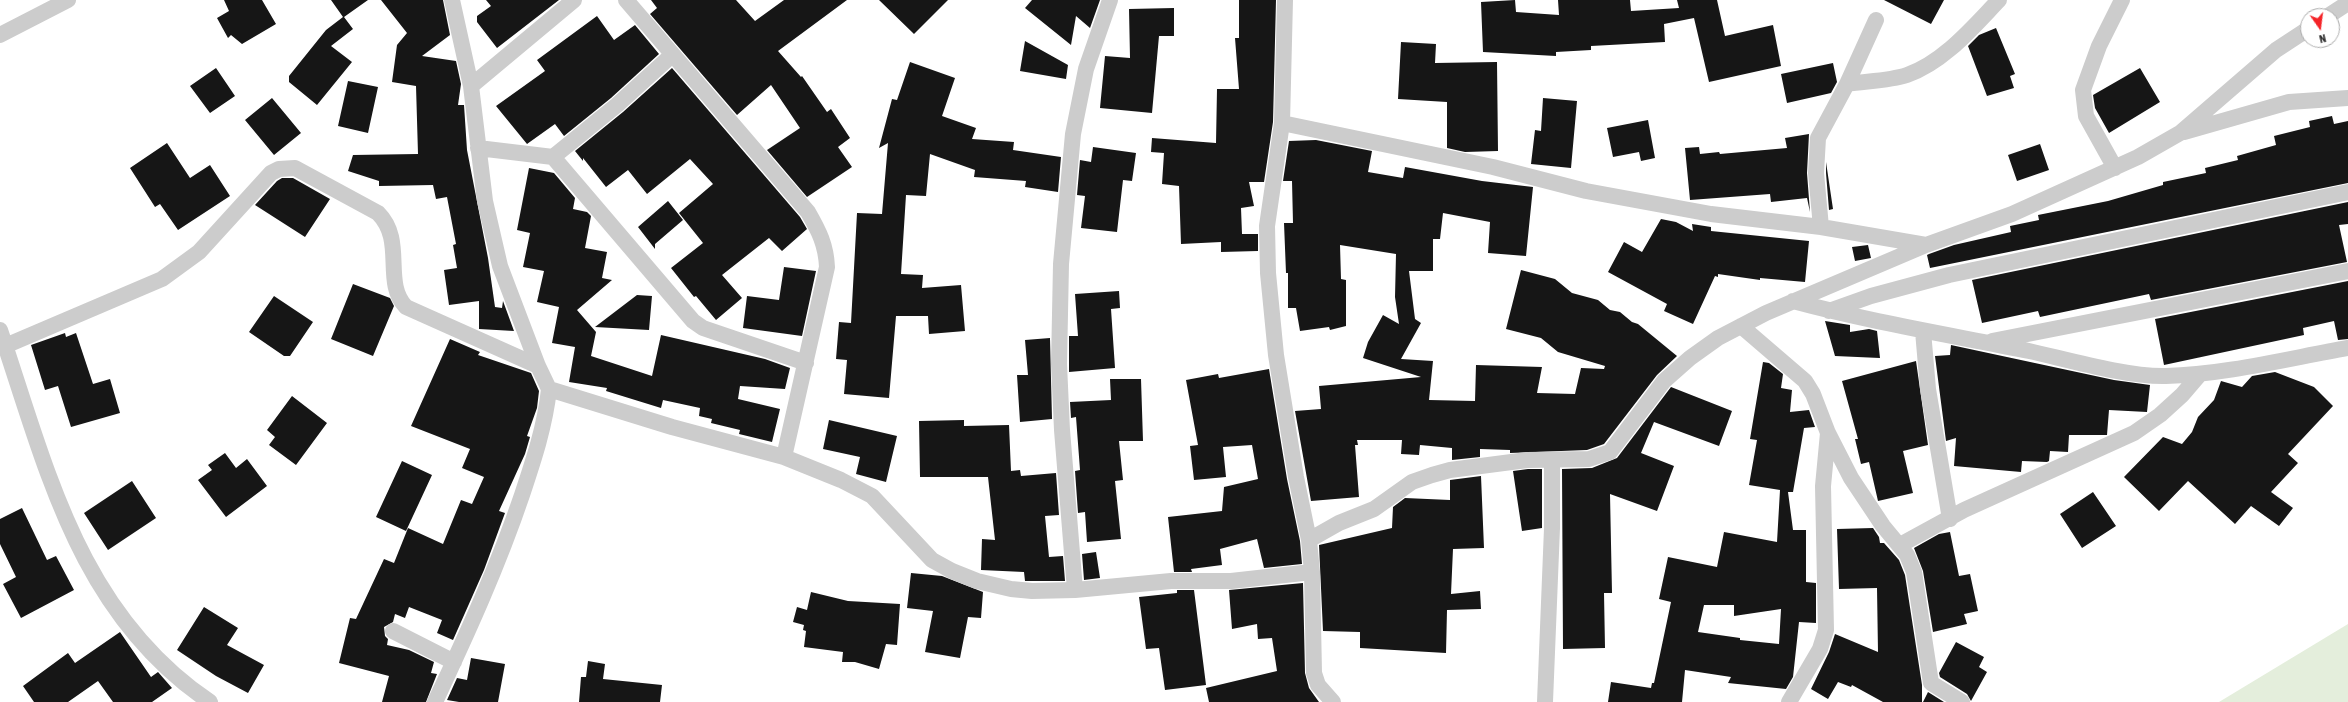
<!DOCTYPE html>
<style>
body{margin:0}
#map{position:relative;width:2348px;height:702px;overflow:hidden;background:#fff;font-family:"Asap Condensed",sans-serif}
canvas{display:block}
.north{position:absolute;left:2300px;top:8px;width:40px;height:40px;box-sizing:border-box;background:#fff;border:1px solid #acacac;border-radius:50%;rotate:166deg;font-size:11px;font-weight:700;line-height:16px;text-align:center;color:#2f2f2f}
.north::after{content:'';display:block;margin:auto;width:14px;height:18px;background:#f42428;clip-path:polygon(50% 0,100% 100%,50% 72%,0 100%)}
</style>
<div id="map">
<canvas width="2348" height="702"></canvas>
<div class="north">N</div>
</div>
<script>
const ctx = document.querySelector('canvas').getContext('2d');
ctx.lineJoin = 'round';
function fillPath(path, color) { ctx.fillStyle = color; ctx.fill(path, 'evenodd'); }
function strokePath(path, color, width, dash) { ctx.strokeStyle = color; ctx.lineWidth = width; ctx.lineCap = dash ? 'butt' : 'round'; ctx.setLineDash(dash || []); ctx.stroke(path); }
fillPath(new Path2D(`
 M2348 624V702H2219Z`), '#e4eedc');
fillPath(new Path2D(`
 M224 0H262L276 24 242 44 231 35 228 38 217 18 229 11Z
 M331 0H368L344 17 353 29 331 46 352 62 317 105 289 82V76L326 30 343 17Z
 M381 0H443L450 35 422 56 456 61 461 84 458 105H464L467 150 488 258 495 307 502 308 503 301 514 331 479 329V301L449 305 444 270 457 268 453 245 456 244 447 197 436 199 433 185 379 186V181L348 171 353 155 418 154 416 86 392 82 397 45 407 33Z
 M486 0H559L497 48 477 22V16L491 6Z
 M651 0H736L755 21 784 0H847L778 51 801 77 802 76 827 112 831 109 850 138 838 147 852 167 807 197 767 150 800 128 771 85 737 115 650 14 657 8Z
 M879 0H948L914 34Z
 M1032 0H1100L1090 28 1076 16 1071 45 1025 8Z
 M1239 0H1276L1273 122 1264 182H1249L1254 206 1241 208 1242 234H1258V251L1221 252V242L1181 244 1179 186 1162 184 1164 153 1151 152 1152 138 1216 143 1217 89H1239L1235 38H1239Z
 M1515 0 1516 12 1559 15 1558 0H1630L1631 11 1679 8 1677 0H1717L1725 36 1773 25 1781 66 1709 82 1694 18 1664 24 1665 42 1591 46V50L1556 52V56L1483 52 1481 2Z
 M1884 0H1944L1931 24Z
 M1174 8V36H1159L1152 113 1100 108 1105 56 1130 58 1129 9Z
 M597 16 614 40 635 25 659 54 611 98 564 136 555 124 527 144 496 106 545 71 537 60Z
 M1996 28 2015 74 2010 76 2014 88 1987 96 1968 46 1979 35Z
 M1025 41 1068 65 1066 79 1020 71Z
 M1401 42 1436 44 1435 63 1497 62 1498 151 1465 152 1447 148V102L1398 99Z
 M910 62 955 78 942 116 976 128 972 139 1014 142 1013 150 1061 157 1058 192 1025 187 1026 181 974 177 975 170 930 154 926 196 906 195 901 274 923 275 922 288 961 285 965 331 929 334 928 316H896L889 398 844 394 847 360 836 359 839 322 851 323 857 213 882 214 888 143 879 148 892 99 897 100Z
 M1833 63 1837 82 1831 93 1787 103 1781 74Z
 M216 68 235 96 210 113 190 86Z
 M672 68 800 217 807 229 782 251 769 238 722 275 742 298 716 320 696 296 694 297 671 268 703 243 679 213 713 184 690 159 647 194 628 170 606 187 583 158V161L575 151 623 112Z
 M2140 68 2160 102 2109 133 2095 108 2093 95Z
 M348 81 378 87 368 133 338 126Z
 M272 98 301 133 274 155 245 120Z
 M1543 98 1577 101 1571 168 1531 164 1535 130 1541 131Z
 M2332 116 2334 124 2348 121V183L1930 268 1927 255 1929 254 1954 245 2011 232 2010 226 2039 220 2038 215 2108 201 2163 185V182L2206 173 2205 168 2238 160 2237 156 2276 145 2274 136 2310 127 2309 121Z
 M1648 120 1655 158 1641 161 1639 152 1613 157 1607 128Z
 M1809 134 1807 173 1810 212 1807 198 1771 202 1770 194 1690 200 1685 148 1699 147 1700 154 1719 152 1720 154 1787 148 1785 138Z
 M1316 140 1372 151 1368 172 1403 178 1405 167 1482 181 1533 187 1526 256 1488 253 1490 222 1443 213 1440 239H1433V271H1409L1415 319 1421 323 1401 359 1433 361 1429 400 1475 401 1476 365 1542 367 1537 393 1575 394 1581 368 1604 369 1605 366 1558 352 1541 338 1506 329 1521 270 1555 279 1572 293 1598 300 1610 310 1620 312 1632 322 1638 324 1677 356 1657 375 1604 444 1587 450 1510 453V450L1480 449V457L1452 460V448L1420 445 1419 455 1401 454 1402 440H1357L1358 445H1355L1359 497 1311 501 1295 411 1321 409 1319 386 1421 377 1363 358 1368 342 1383 315 1399 324 1395 297 1396 254 1340 245 1341 279 1346 280V326L1330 330 1329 327 1300 331 1296 308H1288V273H1286L1284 223H1293L1292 181H1283L1289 141Z
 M167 143 190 178 210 165 230 196 178 230 160 204 155 207 130 168Z
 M2040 144 2049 170 2017 181 2008 155Z
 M1093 147 1136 153 1132 181 1123 180 1117 232 1081 228 1085 196 1077 195 1080 160 1091 162Z
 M1826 162 1833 209 1829 210 1826 173Z
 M529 168 554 173 575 198 573 209 587 212 591 216 585 248 607 252 602 278 612 280 577 310 596 332 591 356 652 376 661 335 765 359 790 368 785 389 740 386 738 399 780 409 772 442 739 434 740 430 711 423 712 419 699 416 700 408 663 400 661 408 606 391 607 388 569 382 575 347 552 343 559 307 537 302 544 271 523 267 530 233 517 230Z
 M282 178H293L330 199 305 237 255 205 277 181Z
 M668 201 683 220 655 244V249L638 227Z
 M2348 202V224L2339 225 2347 262 2151 300 2149 294 2040 317 2038 311 1982 323 1972 280Z
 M1661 219 1676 222 1693 231 1692 224 1711 227V231L1809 241 1805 282 1760 278V280L1718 274V277L1715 276 1693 324 1664 311 1667 304 1608 272 1624 242 1642 252Z
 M1868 245 1871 258 1855 261 1852 247Z
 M784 267 816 271 802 336 743 328 747 296 779 300Z
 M2348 281V339L2338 340 2334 321 2303 328 2304 335 2164 365 2155 319Z
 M353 284 390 298 394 306 373 356 331 339Z
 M1119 291 1120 308 1111 309 1115 368 1069 372V336H1078L1075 294Z
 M637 295 652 296 649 330 595 327Z
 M274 296 313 322 290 356H284L249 332Z
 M1825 321 1850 325V332L1869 329 1877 331 1880 358 1835 356Z
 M65 333 66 337 76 333 93 384 110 379 120 413 71 427 58 386 45 390 31 345Z
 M1050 338 1052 419 1020 422 1017 375H1028L1025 340Z
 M450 339 480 352 478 355 531 373 539 391 537 408 527 436 530 437 525 454 499 511 505 513 484 570 453 640 437 633 442 620 409 607 405 618 395 614 393 622 384 627 385 636 388 639 387 645 409 650 434 662 431 673 437 674 426 702H382L389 676 339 663 350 618 356 619 384 559 394 563 408 528 443 544 461 500 472 504 484 477 462 468 470 449 411 426Z
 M1951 345 2114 380 2150 385 2147 412 2109 410 2107 435H2069L2068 452 2050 451 2049 461 2047 462 2022 461 2021 472 1954 466 1956 438 1946 441 1935 356 1950 355Z
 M1916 361 1928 445 1903 451 1913 493 1878 501 1869 462 1861 464 1855 439H1858L1842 381Z
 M1763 362 1769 363 1783 374 1781 388 1792 390 1790 412 1809 410 1815 427 1804 428 1793 492H1788L1793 530H1806V582L1816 583V623L1799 622 1793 677 1786 689 1728 683 1731 677 1685 670 1682 702H1608L1611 682 1651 688 1652 683H1654L1671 602 1659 599 1668 557 1717 567 1724 532 1777 542 1780 490 1749 485 1757 440 1750 439ZM1704 605H1734V616L1781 609 1779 644 1740 640V638L1698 632Z
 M1269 369 1287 479 1300 541 1302 564 1264 568 1257 539 1220 549 1222 565 1191 569 1192 572H1174L1168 517 1222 511 1224 487 1258 479 1252 445 1223 447 1226 477 1194 480 1190 446 1198 445 1186 380 1218 374 1219 378Z
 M2275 372 2314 387 2333 406 2288 454 2298 463 2271 492 2293 508 2279 526 2251 506 2235 524 2188 481 2159 511 2124 477 2163 437 2182 444 2192 432 2198 417 2214 400 2221 381 2242 387 2252 376Z
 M1110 379H1141L1143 441H1119L1123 480 1115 481 1121 539 1087 542 1085 512 1078 513 1075 471 1080 470 1076 417 1071 418 1070 402 1111 400Z
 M1671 387 1732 411 1719 446 1654 422 1641 453 1674 466 1657 511 1610 494 1612 593H1604L1605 648 1563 649 1562 469 1592 468 1617 458Z
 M292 396 327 423 296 465 269 445 275 437 267 430Z
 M829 420 897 436 886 482 856 474 860 457 823 449Z
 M964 420V426L1009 425 1011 471 1020 470 1021 476 1056 473 1059 515 1045 516 1049 557 1063 556 1065 581H1025L1024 572 981 570 982 539 995 540 988 477H920L919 421Z
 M225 453 236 468 247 459 267 486 226 517 198 480 212 470 208 465Z
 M402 461 432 475 406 531 376 517Z
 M1528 469H1542V528L1522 531 1513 471Z
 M1481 476 1484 548 1453 549 1451 594 1480 591 1481 609 1447 610 1446 653 1360 648V632L1323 631 1319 545 1392 528 1393 507 1405 498 1450 500V480Z
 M132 481 156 518 108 550 84 513Z
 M2093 492 2116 526 2082 548 2060 514Z
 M22 508 47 560 56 556 74 590 21 618 3 584 16 577 0 544V519Z
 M1873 528 1879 537 1880 543H1884L1899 560 1905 575 1922 685V702H1883L1852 685 1851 687 1838 682 1828 699 1811 689 1829 652 1835 634 1878 652 1877 588 1839 589 1837 529Z
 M1950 532 1959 576 1970 574 1978 611 1964 614 1967 624 1933 632 1923 571 1914 548 1939 534Z
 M1096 552 1100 578 1084 580 1082 554Z
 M911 573 942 576 983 592 981 618 968 617 960 658 925 652 933 611 907 608Z
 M1303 583 1305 673 1309 688 1319 702H1209L1206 688 1277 671 1272 638 1258 639 1257 624 1232 629 1229 590Z
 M1177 590H1194L1206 685 1165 690 1159 648 1146 649 1139 597 1177 593Z
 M811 592 848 601 900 604 897 645 886 644 879 669 855 662H842L843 652 804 647 806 631 803 630 804 625 793 622 797 607 807 610Z
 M204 607 238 628 227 645 264 665 248 693 216 676 177 650Z
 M120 632 151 677 158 672 172 688 152 702H113L98 681 68 702H34L23 686 68 653 75 663Z
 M1956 642 1984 657 1979 667 1987 672 1971 701 1967 694 1940 677 1939 673Z
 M471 658 505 664 498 702H459L447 700 457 678 467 680Z
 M588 661 605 664 603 679 662 685 660 702H579L581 677H586Z
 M1928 692 1944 702H1923Z`), '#161616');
strokePath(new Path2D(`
 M452 0 471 86 485 201 500 266 538 366 549 389 672 427 784 457 841 480 872 496 932 560 952 571 977 581 1011 589 1032 591 1075 590 1171 581H1231L1312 572
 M626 0 808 212C819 231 826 245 827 267L784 457
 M1285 0 1282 123 1493 167 1586 191 1711 214 1821 227 1926 245 2012 214 2138 157 2180 133 2276 50 2308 29
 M2328 16 2348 3
 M0 35 68 0
 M1847 84C1866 81 1889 81 1907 75 1944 62 1973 27 1999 0
 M471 86 574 0
 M1282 123 1267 226 1268 273 1276 355 1296 477 1309 540 1312 572 1314 673 1318 685 1333 702
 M2184 132 2289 102 2348 98
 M478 148 553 157 693 321 703 328 806 363
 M553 157 617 105 672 55
 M2115 168 2086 116 2083 90 2099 46 2122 0
 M1821 227 1816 173 1818 138 1847 84 1876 20
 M1793 301C1871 322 1950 335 2029 351 2069 360 2127 377 2166 376 2223 375 2291 358 2348 348
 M1829 311 1871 296 1949 275 2348 192
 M1741 326 1805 381 1813 394 1828 433 1851 478 1883 526 1907 555 1914 572 1931 683 1962 702
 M0 330C47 469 79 614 210 702
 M1923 331 1928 389 1950 519
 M1992 341 2348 271
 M5 346 162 279 199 252 271 173 279 169 295 168 378 213C406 241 382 282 406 307L538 366
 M1309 540 1339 523 1374 509 1412 482 1432 475 1450 470 1527 460 1589 459 1610 452 1664 381 1690 358 1718 338 1766 313 1926 245
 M1900 545 1964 510 2134 433 2160 415 2182 395 2200 374
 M1075 590 1062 430 1059 364 1061 264 1073 134 1086 69 1110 0
 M393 631 454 662
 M435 702C467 634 498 566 522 495 534 459 545 426 549 389
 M1545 702 1552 528V460
 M1789 702 1820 649 1826 630 1823 486 1828 433`), '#ccc', 16);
</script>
